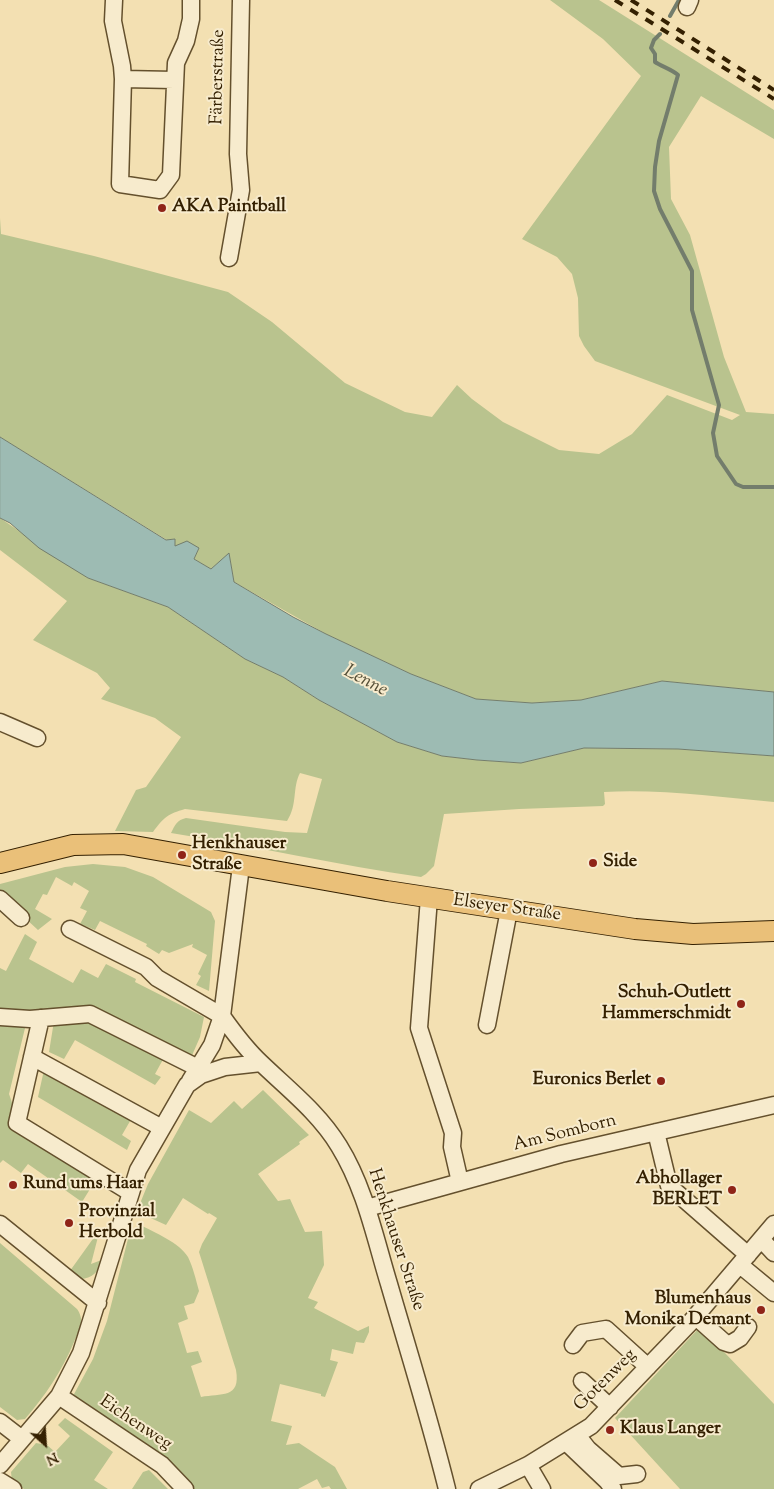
<!DOCTYPE html>
<meta charset="utf-8">
<style>
body{margin:0}
#map{position:relative;width:774px;height:1489px;overflow:hidden;background:#f3e0b2;font-family:"Sorts Mill Goudy",serif}
canvas{display:block}
.north{position:absolute;left:20px;top:1419px;width:50px;height:50px;-webkit-text-stroke:4px #f7ebcd;paint-order:stroke;rotate:154deg;font-size:14px;font-weight:700;line-height:20px;text-align:center;color:#342001}
.north::after{content:'';display:block;margin:auto;width:18px;height:22px;background:#342001;clip-path:polygon(50% 0,100% 100%,50% 72%,0 100%)}
</style>
<div id="map">
<canvas width="774" height="1489"></canvas>
<div class="north">N</div>
</div>
<script>
const ctx = document.querySelector('canvas').getContext('2d');
ctx.lineJoin = 'round';
function fillPath(path, color) { ctx.fillStyle = color; ctx.fill(path, 'evenodd'); }
function strokePath(path, color, width, dash) { ctx.strokeStyle = color; ctx.lineWidth = width; ctx.lineCap = dash ? 'butt' : 'round'; ctx.setLineDash(dash || []); ctx.stroke(path); }
function label(font, color, halo, rows, align = 'center') {
  ctx.font = font + ' "Sorts Mill Goudy",serif'; ctx.lineWidth = 4; ctx.setLineDash([]); ctx.textBaseline = 'middle'; ctx.strokeStyle = halo; ctx.fillStyle = color; for (const [text, x, y, turn = 0] of rows) {
    ctx.save(); ctx.translate(x, y); ctx.rotate((+turn || 0) * Math.PI / 180); ctx.textAlign = isNaN(turn) ? turn : align; if (halo) ctx.strokeText(text, 0, 0); ctx.fillText(text, 0, 0); ctx.restore();
  }
}
fillPath(new Path2D(`
 M550 0H599L774 110V139L701 96 669 147 671 199 690 235 724 357 746 412 774 414V692L662 681 581 700 532 703 476 699 411 674 326 634 234 582 229 554 211 569 194 559 199 548 175 546 174 539 167 540 0 437V218L1 234 94 256 228 292 272 322 345 383 405 412 432 417 457 385 472 399 503 422 559 450 599 454 632 434 667 395 732 420 740 415 595 361 584 346 579 336 578 298 572 274 557 257 522 239 641 76 603 39Z
 M0 518 88 578 168 607 245 659 283 677 319 700 397 742 442 756 477 760 521 763 584 748 678 749 774 756V802C718 797 661 789 604 792L605 804 603 806 519 809 444 814 434 866 426 874 421 877C337 865 255 846 171 833 175 825 177 820 186 818L285 832 307 833 322 779 300 773C292 788 298 804 287 821L185 809C168 814 164 817 153 832L115 831 136 790 146 787 181 737 155 718 101 699 110 688 97 673 33 640 67 601 0 550Z
 M93 864 125 867 153 877 211 912 215 921 209 991 196 985 201 976 198 974 207 955 192 947 193 944 169 953 162 950 159 954 146 946 147 944 100 921 95 930 80 924 87 911 80 908 89 891 74 882 72 886 56 877 47 895 43 894 35 909 52 919 38 930 0 895V884L65 867Z
 M25 934 37 942 29 959 73 983 81 969 98 978 106 964 136 979 135 982 204 1017 200 1037 190 1060 109 1020 0 1014V968L6 971Z
 M87 1019 166 1054 155 1074 161 1077 155 1085 75 1040 64 1059 49 1052 54 1021Z
 M0 1022 26 1024 9 1094 16 1114 114 1190 95 1181 82 1202 28 1164 21 1173 3 1160 0 1163Z
 M44 1070 133 1116 122 1135 131 1141 127 1150 38 1097Z
 M263 1090 309 1135 299 1142 300 1144 258 1174 278 1201 290 1199 305 1232 322 1231 324 1265 308 1298 318 1302 314 1308 358 1331 369 1326V1332L364 1343 356 1342 353 1354 332 1349 330 1360 338 1362 325 1397 321 1396V1394L280 1384 271 1421 292 1426 286 1445 299 1443 335 1467 347 1489H331L329 1486 322 1488 317 1479 298 1489H190L74 1403 73 1396 93 1359 107 1321 129 1235 140 1225C154 1232 180 1243 188 1257 193 1267 196 1280 199 1291L194 1303 184 1306 188 1319 178 1323 187 1353 198 1351 202 1362 191 1366 201 1397C221 1393 241 1399 236 1370L199 1252 202 1244 217 1218 209 1213 208 1214 183 1198 166 1225 144 1215 141 1201 148 1184 189 1110 211 1123 234 1101 242 1109Z
 M100 1229 91 1264 104 1259C97 1277 84 1284 67 1275Z
 M0 1243 77 1309C80 1313 82 1319 81 1324 80 1330 76 1337 74 1342 62 1371 45 1396 25 1419L17 1420 0 1407Z
 M700 1327 774 1404V1489H680L615 1418Z
 M65 1418 113 1452 94 1480 108 1489H24L12 1482 11 1472 36 1443 47 1445 55 1452 70 1436 58 1425Z
 M149 1470 168 1489H132L143 1472Z`), '#b9c38e');
const water = new Path2D(`
 M0 437 166 540 175 539V546L187 541 199 548 194 559 211 569 229 553 234 582 293 617 326 634 411 674 476 699 532 703 581 700 662 681 774 692V756L678 749 584 748 521 763 477 760 442 756 397 742 319 700 283 677 245 659 168 607 88 578 39 548 10 523 0 518Z`);
fillPath(water, '#9dbbb3');
strokePath(water, '#737d6c', 1);
strokePath(new Path2D(`
 M670 16 679 0
 M660 34 654 40 651 48 655 54V62C661 66 673 70 678 75L659 141 655 167 654 191 660 209 692 271V310L719 405 713 433 717 456 736 484 743 487H774`), '#737d6c', 4);
const minor = new Path2D(`
 M114 0 113 21 122 66 123 79 120 184 160 190 171 175 176 63 186 41 191 19V0
 M687 7 690 0
 M123 79 174 80
 M229 258 241 190 238 154 241 0
 M0 722 37 738
 M241 866 222 1016C234 1033 246 1049 261 1063 288 1089 319 1113 339 1146 365 1188 375 1238 389 1284 409 1353 430 1420 447 1489
 M429 898 419 1028 453 1133 452 1147 460 1182
 M0 899 21 918
 M70 929 146 967 157 978 222 1016 212 1045 190 1081
 M0 1017 30 1019 90 1014 198 1068
 M41 1018 17 1123 131 1193
 M487 1025 509 910
 M32 1057 162 1128
 M656 1132 669 1186 748 1255
 M367 1208 561 1154 774 1105
 M0 1224 98 1303
 M761 1239 774 1253
 M740 1265 774 1293
 M696 1317 724 1342 730 1344 740 1338 748 1327
 M573 1345 582 1333 606 1329 648 1367
 M582 1381 610 1407
 M59 1396 162 1465 185 1489
 M0 1422 22 1439
 M577 1435 588 1449 619 1476 637 1474
 M566 1442 607 1481 613 1489
 M0 1465 59 1396 81 1353 138 1170 187 1085 201 1075 225 1067 261 1063
 M528 1465 542 1489
 M0 1481 13 1489
 M479 1489 528 1465 591 1426 689 1324 774 1224`);
const major = new Path2D(`
 M0 863 73 845 123 844 387 891 635 929 693 934 774 931`);
strokePath(minor, '#64502d', 19);
strokePath(major, '#342001', 22);
strokePath(minor, '#f7ebcd', 16);
strokePath(major, '#eac079', 20);
strokePath(new Path2D(`
 M615 0 774 99
 M631 0 774 90`), '#342001', 4, [9, 9]);
for (const [x, y, r, color] of [
 [162,208,5,"#8f2418"],
 [182,855,5,"#8f2418"],
 [593,863,5,"#8f2418"],
 [741,1004,5,"#8f2418"],
 [661,1081,5,"#8f2418"],
 [13,1185,5,"#8f2418"],
 [732,1190,5,"#8f2418"],
 [69,1223,5,"#8f2418"],
 [761,1310,5,"#8f2418"],
 [610,1430,5,"#8f2418"]
]) { const dot = new Path2D(); dot.arc(x, y, r, 0, 2 * Math.PI); ctx.fillStyle = color; ctx.fill(dot); strokePath(dot, '#f7ebcd', 2); }
label('18px', '#342001', '#f7ebcd', [
 ["Färberstraße",219,77,-89],
 ["Elseyer Straße",507,909,8],
 ["Am Somborn",565,1134,-14],
 ["Henkhauser Straße",395,1240,72],
 ["Gotenweg",606,1381,-45],
 ["Eichenweg",135,1424,34]
]);
label('bold 18px', '#342001', '#f7ebcd', [
 ["AKA Paintball",172,208],
 ["Henkhauser",192,845],
 ["Straße",192,866],
 ["Side",603,863],
 ["Schuh-Outlett",731,994,"right"],
 ["Hammerschmidt",731,1015,"right"],
 ["Euronics Berlet",651,1081,"right"],
 ["Abhollager",722,1180,"right"],
 ["BERLET",722,1201,"right"],
 ["Rund ums Haar",23,1185],
 ["Provinzial",79,1213],
 ["Herbold",79,1234],
 ["Blumenhaus",751,1300,"right"],
 ["Monika Demant",751,1321,"right"],
 ["Klaus Langer",620,1430]
], 'left');
label('italic 19px', '#544e36', '#f7ebcd', [
 ["Lenne",365,682,28]
]);
</script>
